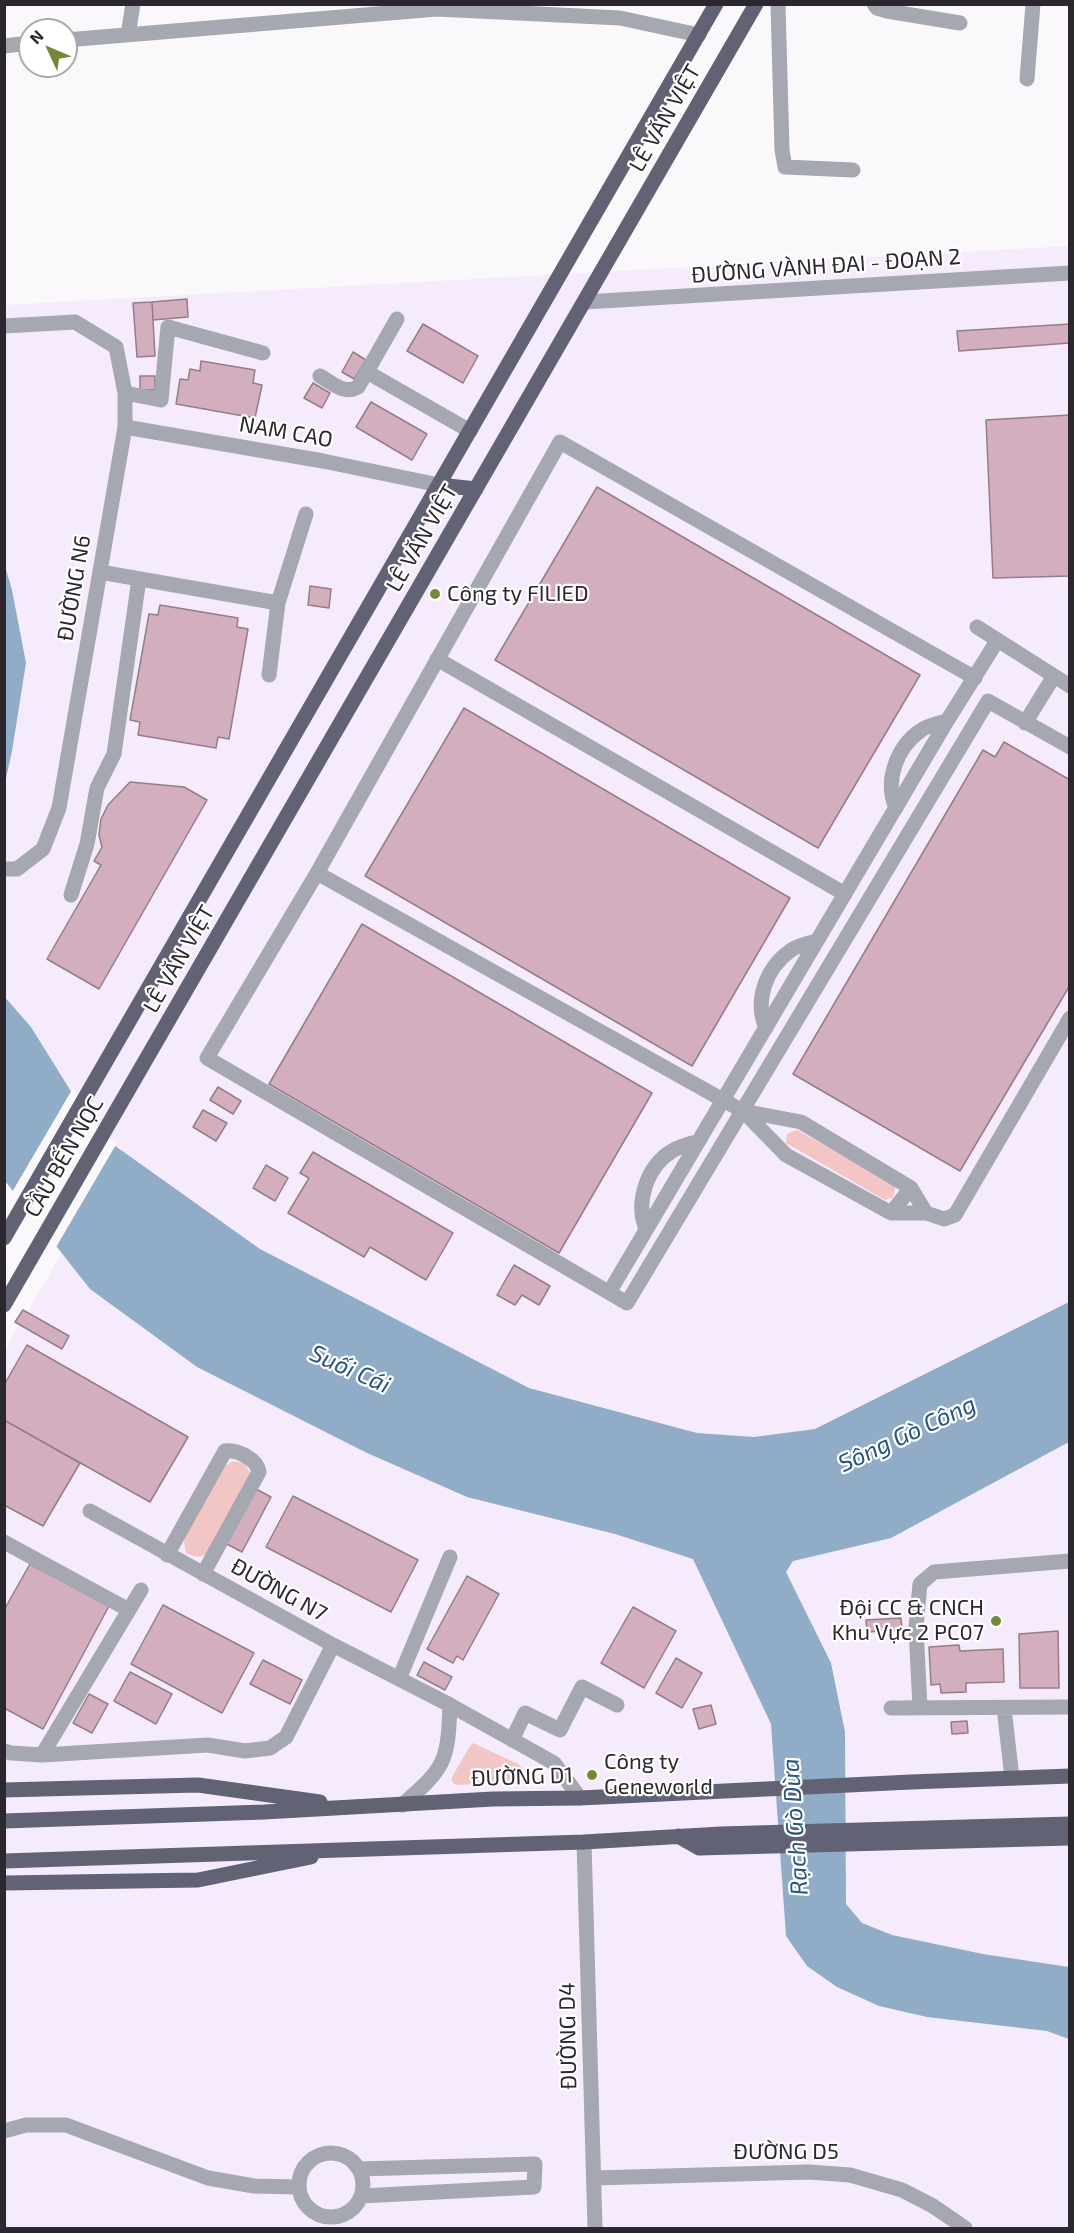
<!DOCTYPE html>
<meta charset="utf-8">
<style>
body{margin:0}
#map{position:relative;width:1074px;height:2233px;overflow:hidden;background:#fbf8fc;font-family:"Exo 2",sans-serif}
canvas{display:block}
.frame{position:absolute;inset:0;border:6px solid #2c262e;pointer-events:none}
.north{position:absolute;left:18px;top:18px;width:60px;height:60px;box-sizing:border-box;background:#fff;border:2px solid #aba8ab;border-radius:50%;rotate:314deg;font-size:16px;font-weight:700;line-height:24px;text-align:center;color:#2c262e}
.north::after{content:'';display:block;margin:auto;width:21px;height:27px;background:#748838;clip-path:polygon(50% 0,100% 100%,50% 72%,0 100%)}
</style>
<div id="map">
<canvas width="1074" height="2233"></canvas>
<div class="frame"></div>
<div class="north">N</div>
</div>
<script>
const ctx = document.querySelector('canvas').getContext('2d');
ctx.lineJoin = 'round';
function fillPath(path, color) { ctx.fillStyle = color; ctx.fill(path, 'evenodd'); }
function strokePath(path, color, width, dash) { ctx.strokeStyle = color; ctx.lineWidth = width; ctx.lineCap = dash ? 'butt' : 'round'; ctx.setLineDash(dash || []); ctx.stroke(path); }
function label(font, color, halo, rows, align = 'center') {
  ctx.font = font + ' "Exo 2",sans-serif'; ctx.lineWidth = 4.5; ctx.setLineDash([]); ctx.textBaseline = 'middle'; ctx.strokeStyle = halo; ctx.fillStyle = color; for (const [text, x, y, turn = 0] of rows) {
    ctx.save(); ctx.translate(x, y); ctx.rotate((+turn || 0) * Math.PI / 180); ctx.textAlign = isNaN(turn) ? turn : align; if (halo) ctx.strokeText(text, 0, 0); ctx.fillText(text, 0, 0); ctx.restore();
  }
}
fillPath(new Path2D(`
 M1069 246V2228H5V1350L122 1150 97 1132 31 1027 5 996V305Z`), '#f6ebfc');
fillPath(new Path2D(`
 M797 1130 896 1185 893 1197 885 1200 786 1143 787 1134Z
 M233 1461 244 1463 252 1476 206 1554C199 1558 193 1557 186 1553L184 1542 185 1535 223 1467Z
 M473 1743 518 1764 523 1768 519 1780 514 1782 456 1785 452 1782V1777L470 1746Z`), '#f1c6c4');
fillPath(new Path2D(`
 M5 566 12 590 26 663 12 751 5 783Z
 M4 996 31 1027 97 1133 260 1249 529 1388 697 1433 754 1437 815 1429 1069 1302V1442L891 1538 793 1561 786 1572 831 1663 845 1732 846 1904 862 1923 892 1935 983 1954 1069 1967V2039L1047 2031 927 2017 879 2006 837 1987 807 1966 786 1936 771 1724 693 1559 615 1534 467 1497 365 1452 197 1367 90 1289 5 1181Z`), '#91acc7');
fillPath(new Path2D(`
 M73 1088 100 1130 117 1143 55 1249 11 1194Z`), '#fbf8fc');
const building = new Path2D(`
 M187 299 188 317 153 320 152 302Z
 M152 302 155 356 137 357 133 303Z
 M423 324 478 356 463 383 407 351Z
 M1070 324V343L959 351 957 331Z
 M353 352 366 360 354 379 342 372Z
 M201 361 255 370 253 383 262 385 255 418 176 404 180 379 188 380 190 369 200 371Z
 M140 376H155V390H140Z
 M313 383 330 393 322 408 304 398Z
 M371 402 427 434 412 460 356 427Z
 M1070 415V576L993 578 986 420Z
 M597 487 920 675 818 848 495 660Z
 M310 586 331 589 329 608 308 605Z
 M160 605 238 618 237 627 248 629 229 739 218 737 216 748 138 735 140 722 130 720 149 614 158 615Z
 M464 708 790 898 692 1066 365 876Z
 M1004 742 1070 780V985L960 1171 793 1074 983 750 995 757Z
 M130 782 184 787 207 800 99 989 47 959 101 865 94 861 102 847 99 835 101 819 108 805Z
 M362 924 652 1093 559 1253 269 1084Z
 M218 1087 241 1101 233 1114 210 1100Z
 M203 1110 227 1123 216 1141 193 1127Z
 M313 1152 453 1233 426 1280 370 1247 364 1257 288 1213 309 1178 300 1173Z
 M266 1165 288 1178 275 1201 253 1188Z
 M514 1265 550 1286 539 1305 522 1295 515 1305 497 1295Z
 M23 1310 69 1336 62 1349 15 1322Z
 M27 1345 188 1437 150 1502 4 1420V1385Z
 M4 1420 80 1463 43 1526 4 1505Z
 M254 1488 271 1497 242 1552 225 1543Z
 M293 1496 418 1560 391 1612 266 1547Z
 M30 1564 109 1606 43 1729 4 1708V1610Z
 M467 1576 499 1594 463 1660 457 1656 453 1663 427 1649Z
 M163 1605 254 1653 222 1713 131 1664Z
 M633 1607 676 1631 644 1688 601 1663Z
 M901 1618 902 1630 867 1632 866 1620Z
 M1058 1631 1059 1688H1020L1019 1634Z
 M959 1645 960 1651 1003 1649 1004 1682 966 1683V1692L941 1693 940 1684 931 1685 929 1647Z
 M676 1658 702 1673 682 1708 656 1693Z
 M263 1660 302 1680 290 1704 250 1684Z
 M424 1662 452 1677 445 1690 417 1675Z
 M130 1672 172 1694 156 1724 114 1701Z
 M89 1694 108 1704 92 1733 73 1723Z
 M711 1705 716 1724 699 1729 693 1709Z
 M967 1721 968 1733 952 1734 951 1722Z`);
fillPath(building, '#d3aebf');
strokePath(building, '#957d88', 1.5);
strokePath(new Path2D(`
 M778 4 782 150 785 167 853 170
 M874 4 877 8 887 11 960 23
 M128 35 133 4
 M66 40 437 9 620 18 699 35
 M4 46 30 43
 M1027 79 1033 4
 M585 302 1070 273
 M4 326 75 322 116 347 125 393V427L59 808 43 849 17 869H4
 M367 372 470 431
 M320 376C332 383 344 395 358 387L397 319
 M125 393 161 400 168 327 263 353
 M125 427 323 461 439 485
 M100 572 278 603
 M977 627 1070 686
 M437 659 845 894
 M269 675 278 603 306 514
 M975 678 560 442 317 873 207 1058 627 1303 988 701 1070 747
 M1025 723 1054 676
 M896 808C884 781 897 747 920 731 928 725 938 723 947 721
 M317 873 723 1100 743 1111 801 1122 911 1188 926 1213
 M71 895 87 844 97 788 114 754 139 579
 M766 1028C754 1001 766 968 790 951 798 945 808 943 817 941
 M743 1111 786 1155 891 1213H926L944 1219 955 1215 1070 1018
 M891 1213 911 1188
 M646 1229C635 1202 647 1166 672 1151 680 1146 690 1144 699 1141
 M610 1291 947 721 997 641
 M90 1511 333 1645 450 1705 554 1763 580 1798
 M4 1542 129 1610
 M167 1555 225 1451C237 1449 257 1459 259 1472L203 1574
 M399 1679 450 1557
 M891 1708 1070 1707
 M920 1708 916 1627 920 1584 934 1572 1070 1561
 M1004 1708 1012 1778
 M512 1740 525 1713 560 1730 582 1687 617 1705
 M4 1751 11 1753 42 1755 208 1745 245 1751 270 1748 286 1737 333 1645
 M42 1755 141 1590
 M402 1805C445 1768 448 1762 450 1705
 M584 1842 595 2228
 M4 2131 26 2125H66L208 2178 254 2186 299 2187
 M299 2185a32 32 0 1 1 64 0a32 32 0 1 1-64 0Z
 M359 2169 535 2164 534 2187 361 2196
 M594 2178 809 2172 850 2175 902 2190 933 2206 965 2228`), '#a5a7b1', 15);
strokePath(new Path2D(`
 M439 485 476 489
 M4 1238 716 4
 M4 1305 756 4
 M4 1790 198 1785 320 1802
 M4 1821 264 1812 493 1799 580 1798 911 1782 1070 1776
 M678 1836 699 1848 1070 1838
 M4 1861 584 1842 721 1834 1070 1824
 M4 1883 198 1880 311 1857`), '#616375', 15);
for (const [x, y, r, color] of [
 [435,594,6,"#748838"],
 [996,1621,6,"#748838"],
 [592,1775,6,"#748838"]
]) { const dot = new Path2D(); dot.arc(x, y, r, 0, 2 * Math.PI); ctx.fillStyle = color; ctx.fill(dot); strokePath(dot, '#fff', 2); }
label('22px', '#2c262e', '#fff', [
 ["LÊ VĂN VIỆT",665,118,-60],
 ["ĐƯỜNG VÀNH ĐAI - ĐOẠN 2",826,266,-4],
 ["NAM CAO",286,432,10],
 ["LÊ VĂN VIỆT",422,538,-60],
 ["ĐƯỜNG N6",74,588,-80],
 ["LÊ VĂN VIỆT",179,959,-60],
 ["CẦU BẾN NỌC",64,1157,-60],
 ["ĐƯỜNG N7",279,1590,29],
 ["ĐƯỜNG D1",522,1777,-2],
 ["ĐƯỜNG D4",568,2036,-91],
 ["ĐƯỜNG D5",786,2152]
]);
label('22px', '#2c262e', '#fff', [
 ["Công ty FILIED",447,594],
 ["Đội CC & CNCH",984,1608,"right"],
 ["Khu Vực 2 PC07",984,1633,"right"],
 ["Công ty",604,1762],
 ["Geneworld",604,1787]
], 'left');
label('italic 24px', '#2a557b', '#fff', [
 ["Suối Cái",350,1369,24],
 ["Sông Gò Công",907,1434,-25],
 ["Rạch Gò Dừa",795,1827,-94]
]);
</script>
